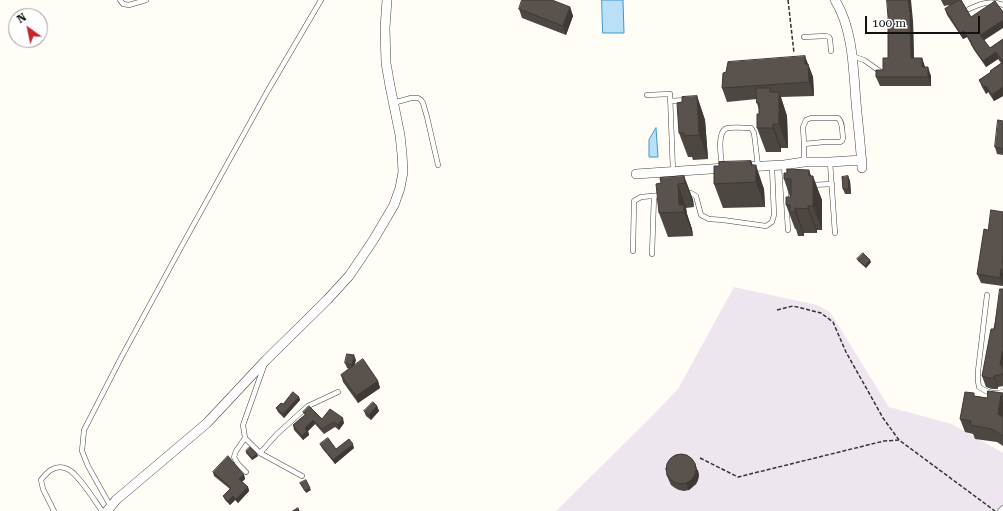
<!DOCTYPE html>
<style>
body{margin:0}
#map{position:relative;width:1003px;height:511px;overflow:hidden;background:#fffdf5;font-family:"Roboto Serif",serif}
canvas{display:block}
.north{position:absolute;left:8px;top:8px;width:40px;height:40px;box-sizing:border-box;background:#fff;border:1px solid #a0a0a0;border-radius:50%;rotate:327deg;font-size:11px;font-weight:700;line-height:16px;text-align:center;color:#111}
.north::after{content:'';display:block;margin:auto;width:14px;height:18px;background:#c4262e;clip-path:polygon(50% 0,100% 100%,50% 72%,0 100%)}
.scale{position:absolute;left:865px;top:16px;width:115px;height:18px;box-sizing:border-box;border:2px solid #111;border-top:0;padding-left:5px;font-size:12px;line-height:14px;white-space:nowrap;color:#111;-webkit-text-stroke:3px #fff;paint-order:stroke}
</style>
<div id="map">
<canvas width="1003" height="511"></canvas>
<div class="north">N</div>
<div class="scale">100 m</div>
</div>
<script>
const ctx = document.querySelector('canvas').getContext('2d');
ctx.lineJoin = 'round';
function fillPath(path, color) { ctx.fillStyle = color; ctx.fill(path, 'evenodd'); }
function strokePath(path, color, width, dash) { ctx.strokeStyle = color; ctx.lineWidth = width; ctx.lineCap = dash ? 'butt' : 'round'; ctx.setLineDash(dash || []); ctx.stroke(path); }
fillPath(new Path2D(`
 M734 287 817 305 830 312 889 407 952 424 1003 453V511H556L649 419 678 389Z`), '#eee6ef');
const water = new Path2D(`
 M602 0H623L624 33H603Z
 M656 128 658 157H649V140Z`);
fillPath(water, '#b9e0f7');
strokePath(water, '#3f96cf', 1);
const lane = new Path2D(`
 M120 0 123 4 129 5 146 0
 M969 9C982 3 990 0 1003 5
 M804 37 826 36 829 37 830 39 831 51
 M852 56 864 60 881 72
 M647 95 670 94 673 172
 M670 101 686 100
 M393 103 411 98H418L421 100 423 103 427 117 438 165
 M804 162V144L803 127 806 120 811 118H838C843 122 842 132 843 138L842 141 840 142H824L804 144
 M830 162 835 233
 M784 165 788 230
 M722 166C721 157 716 130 728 128 735 127 744 128 751 128L754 133 758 166
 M812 185 832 184
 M684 194 691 193 696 196 701 215 709 219 723 220 766 226 772 222 774 215 772 166
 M633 251 634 201 641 197 663 195
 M652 254 654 196
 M987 295 978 371V381L979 387C987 392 994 395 1003 392
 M264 366 243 425 245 438 260 453 302 476
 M245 438 236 451 234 457 238 464 246 472
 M260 453 277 434 308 406 338 392
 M111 507 88 466 82 451 84 430 122 356 179 251 267 92 321 0
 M54 511 43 489 41 480C47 472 54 465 65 468 76 470 95 501 102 511
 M1000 511 1003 508`);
const street = new Path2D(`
 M835 0C855 33 853 75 857 113 859 132 861 150 862 168
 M744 167 784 165 804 162H830L862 160
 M636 174 725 168
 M107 511 116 500 207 423 266 360 327 300 349 276 362 257 374 239 394 205 400 188 403 172 402 154 400 135 390 86 386 63 385 28 387 0`);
strokePath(lane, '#444', 5.5);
strokePath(street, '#444', 10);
strokePath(new Path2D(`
 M788 0 794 53
 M777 310 793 306 821 313 833 322 846 352 883 418 899 440 995 511
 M700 458 738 477 884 441 899 440`), '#333', 1.5, [4, 2]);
strokePath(lane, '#fff', 4.5);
strokePath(street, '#fff', 9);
fillPath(new Path2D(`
 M941 0H961L984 40 990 48 1003 39V96L994 101 988 92 986 94 982 87 979 80 991 72 990 71 1001 63 998 59 986 67 974 50 972 46 967 37 963 39 947 15 945 9 950 5 944 6Z
 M570 7 573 16 566 35 522 18 519 9Z
 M888 17 913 21 914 58H922L925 67 931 76V86H880L876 77 883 70 888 58Z
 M808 64 813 77 814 96 781 97 787 116 788 148H781V152H766L757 128 759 114V110L757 103V99L727 102 722 88Z
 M697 96 705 120 708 159 693 160 692 157H688L679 133 682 102Z
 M1003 121V155L997 154 995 147Z
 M751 161 764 189 765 207 723 208 714 184 719 166Z
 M684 176 693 200 694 207 686 208 687 214 692 229 693 236 668 237 659 213 661 183Z
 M811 176 822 200V230H817V233H804V236H798L796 229H795L786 205 790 197 784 179Z
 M848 176 850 181 851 194H845L843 189Z
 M1003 212V286L981 283 977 274Z
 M857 259 871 262 866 268 858 261Z
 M1003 289V386L998 387V389H992L986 387 982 376Z
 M356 360 354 365 378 381 380 388 358 403 343 382 341 375 349 369 347 368 345 363Z
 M1003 393V446L997 442 975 439 973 434 965 432 960 419 975 396 987 398Z
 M299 397 300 400 284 418 278 412 276 408 283 404Z
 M377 406 379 411 371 420 366 416 364 411Z
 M303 412 322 419 344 423 339 430 335 427 324 434 315 424 308 431 309 435 303 440 294 430 293 425 305 415Z
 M320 444 336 449 354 448 335 464 322 448Z
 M246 451 258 456 252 460 246 453Z
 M698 470 699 475 698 480 696 484 689 490 684 491 679 490 675 488 671 485 666 474Z
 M213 472 244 475 245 479 242 482 248 487 249 491 238 503 235 500 230 505 225 500 223 496 230 489 214 476Z`), '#4d4742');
fillPath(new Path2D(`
 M908 0H911L913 21 914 67 911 58Z
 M570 7 573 16 566 35 563 26Z
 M1003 20V28L983 41 980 35Z
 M964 31 967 37 963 39 960 33Z
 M996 52 998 59 986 67 983 61Z
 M805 56 813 77 814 96 809 82 805 64Z
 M922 58 925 67H922Z
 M928 67 931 76V86L928 77Z
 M986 86 988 92 986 94 984 87Z
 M1003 87V96L994 101 992 95Z
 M779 92 787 116 788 148 779 124Z
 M697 96 705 120 708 159 699 135Z
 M773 124 781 148V152L773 128Z
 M751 161 756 176V165L764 189 765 207 756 182 751 165Z
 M809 170 813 181V176L822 200V230L813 206 809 176Z
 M684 176 693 200 694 207 685 183Z
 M848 176 850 181 851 194 849 189Z
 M678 184 686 208 687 214 692 229 693 236 684 212 679 205Z
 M808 206 817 230V233L808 209Z
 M795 208 804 233V236L795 212Z
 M870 260 871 262 866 268 865 266Z
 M1001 269 1003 274V286L1000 278Z
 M1002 352 1003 355V374L1000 365Z
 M354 355 356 360 353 370 352 365Z
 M994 376 998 387V389L994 378Z
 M378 381 380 388 358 403 356 396Z
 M1001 395 1003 402V425L998 414Z
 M299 397 300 400 284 418 283 414Z
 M377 406 379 411 371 420 369 415Z
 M343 418 344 423 339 430 338 425Z
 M313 420 315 424 308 431 309 435 303 440 302 436 305 428Z
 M353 444 354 448 335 464 333 460Z
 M257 454 258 456 252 460V458Z
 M695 463 699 475 698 480 696 484 689 490 686 483Z
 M244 475 245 479 240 483 239 479Z
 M248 487 249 491 238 503 236 499Z
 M310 488 311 490 306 493 305 491Z
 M233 496 235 500 230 505 228 501Z`), '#3f3936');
const building = new Path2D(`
 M522 0H552L570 7 563 26 519 9Z
 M887 0H908L910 12 911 58H922V67H928V77H876V70H883V58H888V17Z
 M959 0H961L971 17 995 1 1003 12V20L980 35 990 48 1003 39V87L992 95 986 86 984 87 979 80 991 72 990 71 1003 62 996 52 983 61 971 44 972 43 964 31 960 33 945 9Z
 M805 56V64H808L809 82 766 85 722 88 723 73 726 72 728 62Z
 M756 88H770V92H779V124H773V128H757V114H759V103H757Z
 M697 96 699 135 684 136V133H679L677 103 682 102V97Z
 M998 120 1003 121V149L995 147Z
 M751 161V165H756V182L714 184V166H719V162Z
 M787 169 809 170V176H813V206H808V209L795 208V212H790V205H786V197H791V179H784V173H787Z
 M684 176 685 183 678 184 679 205H684V212L659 213 656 184 661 183 660 178Z
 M848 176 849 189H843L842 177Z
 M991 210 1003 212V259L1002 262H1003V270L1001 269 1000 278 977 274 984 229 988 230Z
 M863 253 870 260 865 266 857 259Z
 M1000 289H1003V352H1002L1000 365H1002V368H1003V374L994 376V378H988L982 376 991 329H994Z
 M347 354 354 355 352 365 345 363Z
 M363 359 378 381 356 396 341 375Z
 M988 391 1003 393V397L1001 395 998 414 1003 417V436L992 429 970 425 971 421 960 419 965 392 974 393V396L987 398Z
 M293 392 299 397 283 414 276 408 281 403 283 404Z
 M373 402 377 406 369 415 364 411Z
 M309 406 322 419 330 409 343 418 338 425 334 422 322 429 313 420 305 428 307 431 302 436 293 425 306 414 303 412Z
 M328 438 336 449 349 439 353 444 333 460 320 444Z
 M250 447 257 454 252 458 246 451Z
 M666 469a15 15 0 1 1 30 0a15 15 0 1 1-30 0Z
 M228 456 244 475 239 479 248 487 236 499 233 496 228 501 223 496 231 488 213 472Z
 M306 480 310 488 305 491 300 483Z
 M298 508 299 511H293Z`);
fillPath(building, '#5a524d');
strokePath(building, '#3f3936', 1);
</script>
